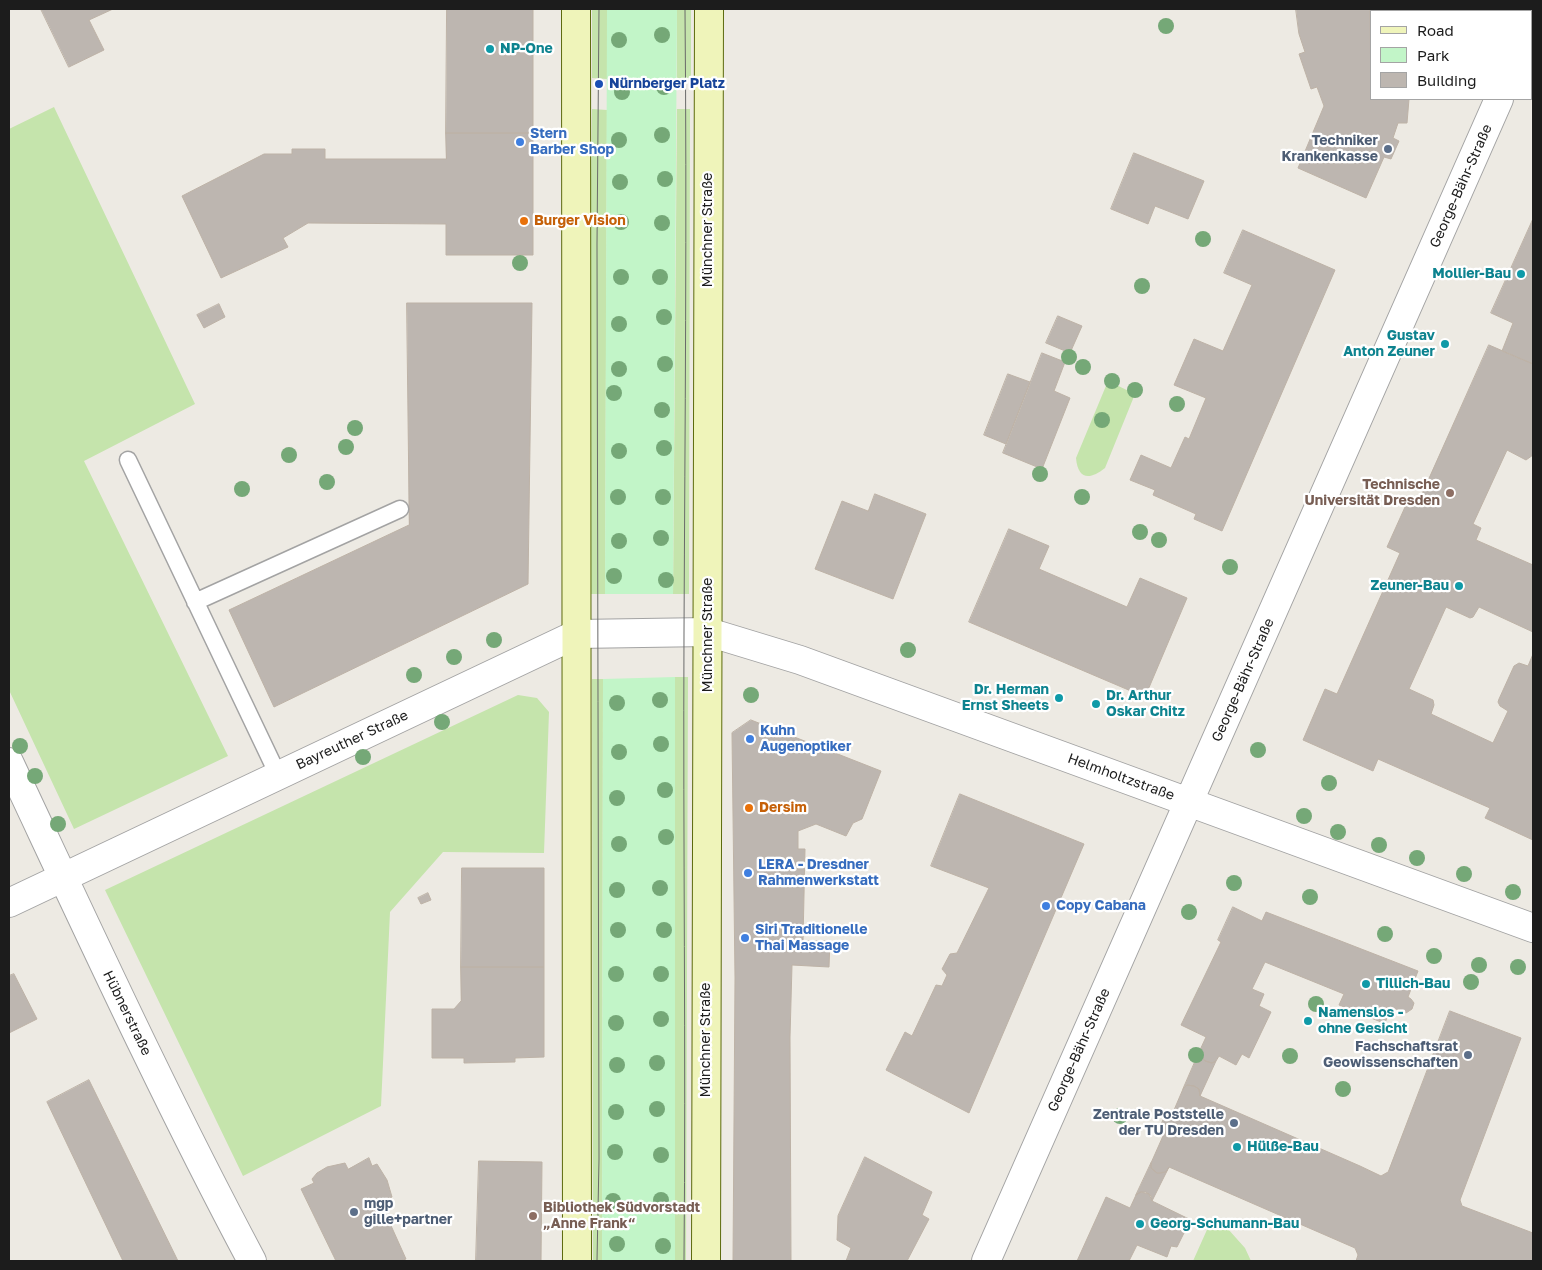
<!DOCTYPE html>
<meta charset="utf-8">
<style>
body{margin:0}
#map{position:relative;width:1542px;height:1270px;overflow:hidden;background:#edeae3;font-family:"Golos Text",sans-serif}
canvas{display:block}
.frame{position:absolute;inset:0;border:10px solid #1c1c1c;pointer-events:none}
.legend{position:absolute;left:1370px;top:10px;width:162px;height:90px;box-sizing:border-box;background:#fff;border:1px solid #a4a4a4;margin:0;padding:6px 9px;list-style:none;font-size:15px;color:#1c1c1c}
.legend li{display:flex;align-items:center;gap:10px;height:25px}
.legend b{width:25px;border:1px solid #a4a4a4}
</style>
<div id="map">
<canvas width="1542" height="1270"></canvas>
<div class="frame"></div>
<ul class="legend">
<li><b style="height:6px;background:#eff4ba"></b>Road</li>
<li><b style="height:14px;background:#c2f5c8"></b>Park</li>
<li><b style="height:14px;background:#bdb6b0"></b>Building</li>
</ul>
</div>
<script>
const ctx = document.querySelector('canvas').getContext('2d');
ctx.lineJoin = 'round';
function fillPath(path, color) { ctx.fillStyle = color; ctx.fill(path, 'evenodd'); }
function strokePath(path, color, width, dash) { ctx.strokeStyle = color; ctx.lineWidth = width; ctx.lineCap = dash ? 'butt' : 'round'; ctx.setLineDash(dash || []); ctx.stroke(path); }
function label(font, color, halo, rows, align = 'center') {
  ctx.font = font + ' "Golos Text",sans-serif'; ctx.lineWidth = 4.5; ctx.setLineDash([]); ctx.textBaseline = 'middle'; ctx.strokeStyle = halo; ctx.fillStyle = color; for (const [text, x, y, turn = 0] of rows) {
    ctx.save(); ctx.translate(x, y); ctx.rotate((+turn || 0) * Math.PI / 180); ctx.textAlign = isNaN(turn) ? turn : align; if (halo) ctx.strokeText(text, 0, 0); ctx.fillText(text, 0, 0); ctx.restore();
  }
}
fillPath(new Path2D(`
 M592 9H607V79L592 78Z
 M677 9H691V78H677Z
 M54 107 195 404 84 461 228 756 74 829 9 690V129Z
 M592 109 607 110 605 594H591L589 318Z
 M677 109H690L689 594H673Z
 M1108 381 1135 394 1105 468C1090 480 1078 480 1076 458Z
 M675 677H688L686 1261H675Z
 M592 679H603L602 1261H593Z
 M518 695 537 698 549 712 544 853 443 852 390 912 381 1106 243 1176 105 890Z
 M1220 1220 1245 1248 1251 1261H1193L1210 1223Z`), '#c5e4ac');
fillPath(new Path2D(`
 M607 9H677L673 594H605Z
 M675 677V1261H602L603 679Z`), '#c2f5c8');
const building = new Path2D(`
 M41 9H113L89 20 104 50 69 67Z
 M447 9H533V133H446Z
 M1296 9H1370L1371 99H1409L1407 123H1398L1393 138 1399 141 1391 159 1384 157 1366 198 1298 168 1324 106 1317 87 1311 89 1299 54 1305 52 1299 34Z
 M446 133H533V255H446V224L308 223 283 238 288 247 221 278 182 196 264 154H292V149H325V159H446Z
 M1134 153 1204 181 1188 219 1155 206 1148 224 1111 209Z
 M1533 219V364L1502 351 1513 323 1491 313Z
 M1243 230 1335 270 1222 531 1194 519 1196 514 1153 495 1155 490 1130 480 1141 455 1171 468 1185 437 1189 439 1206 398 1174 385 1194 339 1223 351 1252 285 1224 273Z
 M407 303H532L528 584 274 707 229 610 409 525Z
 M219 304 225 317 204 328 197 315Z
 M1058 316 1082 326 1070 353 1046 343Z
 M1489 345 1533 364V455L1526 460 1507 450 1473 524 1481 528 1476 540 1533 565V632L1479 607 1473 617 1470 618 1446 607 1409 689 1433 700 1434 705 1431 714 1493 743 1508 711 1500 706 1498 702 1499 699 1514 666 1519 663 1528 666 1533 654V840L1485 818 1490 808 1378 759 1373 771 1303 740 1325 689 1337 694 1400 553 1387 547 1410 496 1419 500Z
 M1042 353 1065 362 1054 391 1070 398 1042 469 1003 453Z
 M1008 374 1030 382 1006 444 984 435Z
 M875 494 926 514 893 599 815 569 842 501 868 511Z
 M1009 529 1049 546 1039 569 1127 607 1140 578 1187 598 1145 697 969 622Z
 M751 720 881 771 862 819 853 823 846 836 816 824 798 831V849H805L803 941H830L829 967 792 965 790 1037 791 1261H733L735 978 732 733Z
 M960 794 1084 844 969 1113 886 1070 905 1032 912 1036 936 985 942 986 947 975 942 969 950 954 957 953 989 888 931 866Z
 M462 868H544V967H461Z
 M428 893 431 900 421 904 418 898Z
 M1233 907 1262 921 1266 912 1418 971 1408 997 1411 999 1414 1003 1412 1009 1406 1013 1391 1007 1385 1023 1381 1022 1339 1005 1344 994 1265 962 1252 989 1264 994 1259 1006 1271 1012 1249 1058 1242 1054 1236 1065 1219 1056 1216 1061 1212 1063 1205 1061 1200 1055V1050L1206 1037 1181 1025 1221 942 1218 940Z
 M461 967H544V1057L515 1058V1062L464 1063V1058H432V1009H454L461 1001Z
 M14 974 37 1019 9 1033V976Z
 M1450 1011 1521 1038 1460 1200 1462 1206 1533 1233V1261H1356L1358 1255 1355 1248 1169 1167 1166 1172 1161 1173H1157L1151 1168V1163L1163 1136 1159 1128 1167 1112 1174 1110 1183 1089 1187 1085 1194 1086 1199 1089 1200 1096 1360 1166 1381 1176 1388 1172Z
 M1200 1050V1055L1205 1061 1212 1063 1216 1061 1200 1096 1199 1089 1194 1086 1187 1085 1183 1089Z
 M89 1080 178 1261H123L47 1102Z
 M865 1157 932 1192 922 1215 929 1219 907 1261H846L851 1248 837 1240 838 1216Z
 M369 1158 372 1166 377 1164 387 1180 392 1197 387 1199 391 1208 384 1210 406 1259 400 1261H336L301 1189 314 1183 312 1179 317 1173 327 1167 345 1163 348 1169Z
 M479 1161 542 1162 541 1261H476Z
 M1151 1163V1168L1157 1173 1166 1172 1169 1167 1152 1201 1151 1196 1146 1192H1141L1136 1195Z
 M1141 1192 1149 1194 1152 1201 1189 1219 1183 1229 1185 1231 1177 1247 1171 1246 1167 1257 1137 1245 1129 1261H1077L1106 1197 1130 1208 1136 1195Z`);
fillPath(building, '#bdb6b0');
strokePath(building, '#bdb2a6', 1);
const lane = new Path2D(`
 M128 460 278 775
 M195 602 400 509`);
const street = new Path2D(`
 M1443 9 1444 11
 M1531 28 1533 23
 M9 762C88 930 165 1098 252 1261
 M9 903 577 634 708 632 800 660 1533 928
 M986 1261 1499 99`);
const secondary = new Path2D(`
 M576 9 577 1261
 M706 1261 709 9`);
strokePath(lane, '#a3a3a3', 19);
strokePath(street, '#a3a3a3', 30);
strokePath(secondary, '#5c6a0d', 30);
strokePath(lane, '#fff', 16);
strokePath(street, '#fff', 28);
strokePath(secondary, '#eff4ba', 28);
strokePath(new Path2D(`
 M597 1261 599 1159 597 244 599 9
 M684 1261C686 1051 683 842 684 632 685 424 687 217 685 9`), '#6a6a6a', 1);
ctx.fillStyle = '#75a877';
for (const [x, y] of [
 [1166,26],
 [662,35],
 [619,40],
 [664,87],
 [622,92],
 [662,135],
 [619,140],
 [665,179],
 [620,182],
 [621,222],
 [662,223],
 [1203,239],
 [520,263],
 [621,277],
 [660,277],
 [1142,286],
 [664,317],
 [619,324],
 [1069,357],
 [665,364],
 [1083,367],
 [619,369],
 [1112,381],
 [1135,390],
 [614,393],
 [1177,404],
 [662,410],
 [1102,420],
 [355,428],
 [346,447],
 [664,448],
 [619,451],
 [289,455],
 [1040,474],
 [327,482],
 [242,489],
 [618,497],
 [663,497],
 [1082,497],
 [1140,532],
 [661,538],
 [1159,540],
 [619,541],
 [1230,567],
 [614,576],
 [666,580],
 [494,640],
 [908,650],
 [454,657],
 [414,675],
 [751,695],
 [660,700],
 [617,703],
 [442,722],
 [661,744],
 [20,746],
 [1258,750],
 [619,752],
 [363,757],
 [35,776],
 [1329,783],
 [665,790],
 [617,798],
 [1304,816],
 [58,824],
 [1338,832],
 [666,837],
 [619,844],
 [1379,845],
 [1417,858],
 [1464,874],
 [1234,883],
 [660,888],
 [617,890],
 [1513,892],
 [1310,897],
 [1189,912],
 [618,930],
 [664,930],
 [1385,934],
 [1434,956],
 [1479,965],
 [1518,967],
 [616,974],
 [661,974],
 [1471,982],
 [1316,1004],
 [661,1019],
 [616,1023],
 [1196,1055],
 [1290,1056],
 [657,1063],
 [617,1065],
 [1343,1089],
 [657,1109],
 [616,1112],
 [1120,1116],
 [615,1152],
 [661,1155],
 [661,1200],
 [613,1201],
 [617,1244],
 [663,1246]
]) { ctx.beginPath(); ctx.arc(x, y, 8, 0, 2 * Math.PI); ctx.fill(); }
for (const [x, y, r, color] of [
 [490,49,5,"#0f9aa8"],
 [599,84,5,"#1a4fb4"],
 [520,142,5,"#3f7fe0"],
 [1388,149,5,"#5c6f8a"],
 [524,221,5,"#e8710a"],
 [1521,274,5,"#0f9aa8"],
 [1445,344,5,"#0f9aa8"],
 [1450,493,5,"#8d6e63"],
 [1459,586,5,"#0f9aa8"],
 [1059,698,5,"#0f9aa8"],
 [1096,704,5,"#0f9aa8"],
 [750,739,5,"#3f7fe0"],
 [749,808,5,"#e8710a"],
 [748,873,5,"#3f7fe0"],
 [1046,906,5,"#3f7fe0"],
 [745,938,5,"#3f7fe0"],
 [1366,984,5,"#0f9aa8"],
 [1308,1021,5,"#0f9aa8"],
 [1468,1055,5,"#5c6f8a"],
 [1234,1123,5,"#5c6f8a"],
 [1237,1147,5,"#0f9aa8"],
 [354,1212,5,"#5c6f8a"],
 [533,1216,5,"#8d6e63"],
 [1140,1224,5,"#0f9aa8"]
]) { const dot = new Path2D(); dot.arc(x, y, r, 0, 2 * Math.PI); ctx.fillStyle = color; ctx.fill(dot); strokePath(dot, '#fff', 2); }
label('bold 14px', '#0d838f', '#fff', [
 ["NP-One",500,49],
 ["Mollier-Bau",1511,274,"right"],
 ["Gustav",1435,336,"right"],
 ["Anton Zeuner",1435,352,"right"],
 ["Zeuner-Bau",1449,586,"right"],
 ["Dr. Herman",1049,690,"right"],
 ["Ernst Sheets",1049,706,"right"],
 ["Dr. Arthur",1106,696],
 ["Oskar Chitz",1106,712],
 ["Tillich-Bau",1376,984],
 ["Namenslos -",1318,1013],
 ["ohne Gesicht",1318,1029],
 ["Hülße-Bau",1247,1147],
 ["Georg-Schumann-Bau",1150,1224]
], 'left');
label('bold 14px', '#164399', '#fff', [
 ["Nürnberger Platz",609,84]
], 'left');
label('bold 14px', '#366cbe', '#fff', [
 ["Stern",530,134],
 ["Barber Shop",530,150],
 ["Kuhn",760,731],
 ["Augenoptiker",760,747],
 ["LERA - Dresdner",758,865],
 ["Rahmenwerkstatt",758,881],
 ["Copy Cabana",1056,906],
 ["Siri Traditionelle",755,930],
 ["Thai Massage",755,946]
], 'left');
label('bold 14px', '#4e5e75', '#fff', [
 ["Techniker",1378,141],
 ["Krankenkasse",1378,157],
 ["Fachschaftsrat",1458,1047],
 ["Geowissenschaften",1458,1063],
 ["Zentrale Poststelle",1224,1115],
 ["der TU Dresden",1224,1131],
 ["mgp",364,1204,"left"],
 ["gille+partner",364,1220,"left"]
], 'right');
label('14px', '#1c1c1c', '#fff', [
 ["George-Bähr-Straße",1461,186,-66],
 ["Münchner Straße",708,230,-90],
 ["Münchner Straße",708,635,-90],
 ["George-Bähr-Straße",1243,680,-66],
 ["Bayreuther Straße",352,740,-25],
 ["Helmholtzstraße",1121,777,20],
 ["Hübnerstraße",127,1013,64],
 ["Münchner Straße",706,1040,-90],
 ["George-Bähr-Straße",1079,1050,-66]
]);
label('bold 14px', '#c56008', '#fff', [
 ["Burger Vision",534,221],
 ["Dersim",759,808]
], 'left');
label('bold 14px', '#785e54', '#fff', [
 ["Technische",1440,485],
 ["Universität Dresden",1440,501],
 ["Bibliothek Südvorstadt",543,1208,"left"],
 ["„Anne Frank“",543,1224,"left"]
], 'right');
</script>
